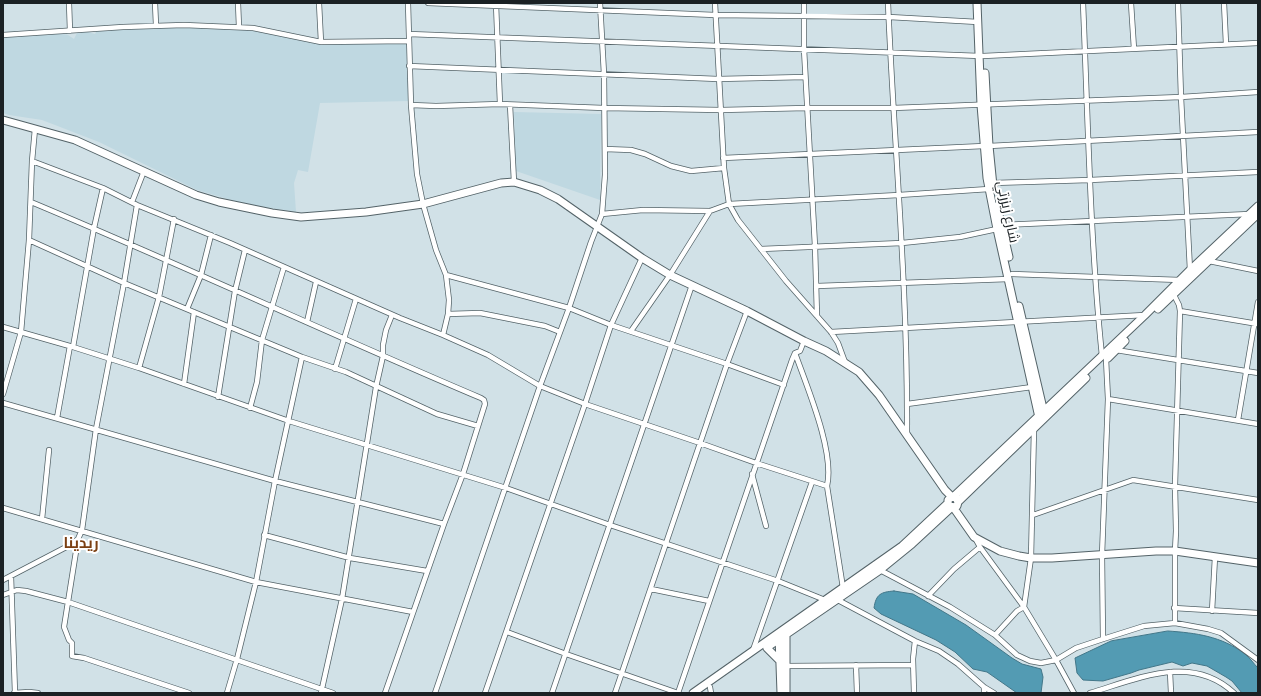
<!DOCTYPE html>
<meta charset="utf-8">
<style>
body{margin:0}
#map{position:relative;width:1261px;height:696px;overflow:hidden;background:#d1e1e7;font-family:"Source Serif 4",serif}
canvas{display:block}
.frame{position:absolute;inset:0;border:4px solid #1b2124;pointer-events:none}
</style>
<div id="map">
<canvas width="1261" height="696"></canvas>
<div class="frame"></div>
</div>
<script>
const ctx = document.querySelector('canvas').getContext('2d');
ctx.lineJoin = 'round';
function fillPath(path, color) { ctx.fillStyle = color; ctx.fill(path, 'evenodd'); }
function strokePath(path, color, width, dash) { ctx.strokeStyle = color; ctx.lineWidth = width; ctx.lineCap = dash ? 'butt' : 'round'; ctx.setLineDash(dash || []); ctx.stroke(path); }
function label(font, color, halo, rows, align = 'center') {
  ctx.font = font + ' "Source Serif 4",Cairo,serif'; ctx.lineWidth = 4; ctx.setLineDash([]); ctx.textBaseline = 'middle'; ctx.strokeStyle = halo; ctx.fillStyle = color; for (const [text, x, y, turn = 0] of rows) {
    ctx.save(); ctx.translate(x, y); ctx.rotate((+turn || 0) * Math.PI / 180); ctx.textAlign = isNaN(turn) ? turn : align; if (halo) ctx.strokeText(text, 0, 0); ctx.fillText(text, 0, 0); ctx.restore();
  }
}
fillPath(new Path2D(`
 M178 26 242 28 316 42H406L409 101 320 103 308 172 298 170 294 183 296 212 245 204 197 190 99 142 42 120 9 115 3 113V37H16L22 33 46 35H51L53 32 68 35 74 39 78 31 81 30 95 34 98 28Z
 M514 112 601 114 600 200 516 171Z`), '#bfd8e1');
const water = new Path2D(`
 M894 591 913 594 966 625 1012 658 1022 664 1041 669 1043 677 1041 693H1017L987 672 973 669 955 652 936 640 881 614 874 608C876 594 881 592 894 591Z
 M1168 631C1196 633 1221 636 1245 654 1250 658 1254 664 1258 668V693H1242L1232 681 1226 677 1207 666 1192 663 1183 666 1172 662 1139 670 1131 673 1103 681 1083 680 1077 673 1075 658 1111 641Z`);
fillPath(water, '#539bb3');
strokePath(water, '#427688', 1);
const street = new Path2D(`
 M69 3 70 31
 M155 3 156 25
 M238 3 239 27
 M319 3 321 42
 M408 3 411 105 417 174 423 204 436 250 446 275 449 300 448 314 443 335
 M428 3 715 15 889 17 978 22
 M715 3 724 168 729 204 738 220 786 281 831 332 838 343 845 362
 M804 3V49L815 246 817 316
 M888 3C894 146 908 289 907 433
 M1083 3C1088 121 1090 239 1102 356
 M1131 3 1134 49
 M1178 3 1181 97 1190 270
 M1224 3 1226 44
 M496 4 500 104
 M409 34 980 56
 M3 35 123 27 184 25 253 28 321 42 409 41
 M983 56 1258 43
 M409 66 718 79 805 77
 M411 105 436 106 500 104 604 108 721 110 807 108H893L1181 97 1258 92
 M510 105 514 182
 M989 146 1258 132
 M605 149 631 150 645 154 671 166 691 171 724 168
 M723 158 984 146
 M32 161 103 188 137 205 230 243 400 318 443 335 488 355 540 386 585 404 700 443 756 463 827 486
 M993 183 1090 180 1258 172
 M31 202C182 265 330 334 481 398L484 400 485 404 463 474 444 524 385 693
 M132 202 144 171
 M137 205 124 283 96 429 82 530 78 539 64 627 69 640 72 643V656L84 658 189 693
 M602 214 643 210 710 211 729 204 899 195 989 189
 M1002 225 1250 214
 M29 240 124 283 302 357 346 372 437 414 478 426
 M761 249 902 243 960 237 997 229
 M1209 261 1258 271
 M1012 274 1180 280
 M446 275 569 308 611 325 727 364 784 385
 M817 286 1009 279
 M1174 295 1179 305 1180 311 1175 486 1176 531 1175 551V623
 M187 309 201 275 211 235
 M1180 311 1258 324
 M448 314 480 313 545 326 560 332
 M307 322 316 282
 M3 327 73 347 139 368 289 421 506 488 610 525 778 581 825 600
 M631 331 670 275 710 211
 M831 332 1145 315
 M73 347 94 228 103 188
 M1116 350 1258 373
 M795 353C807 387 835 452 827 486L843 588
 M139 368 159 297 174 219
 M335 369 356 299
 M184 384 194 312
 M3 394 21 332 29 240 32 161 35 129
 M218 397 235 291 245 250
 M1108 399 1258 424
 M3 403 275 481 444 524
 M907 404 1032 387
 M250 408 257 382 262 340 284 267
 M57 418 70 346
 M1238 420 1258 302
 M752 474 766 526
 M3 508 256 582 413 612
 M1033 515 1133 480 1258 500
 M42 519 49 450
 M264 535 350 558 427 571
 M975 538 980 547 1024 607 1056 660 1074 693
 M880 570 950 607 995 635 1017 655 1030 661 1041 663 1056 660 1076 648 1103 639 1144 626 1175 623 1208 629 1221 633 1258 660
 M11 576 15 693
 M3 580 72 544 78 539
 M651 589 709 601
 M3 595 17 590 26 591 68 602 333 693
 M928 596 954 569 980 547
 M836 599 915 641 939 651 958 664 984 687 994 693
 M1174 608 1258 613
 M1212 611 1215 557
 M507 632 566 654 678 693
 M995 635 1017 611 1024 607 1031 558 1034 429
 M1103 639 1102 555 1108 399 1106 359
 M753 650 812 482
 M856 665 857 693
 M786 666 913 665
 M1170 672 1171 693
 M710 687 711 693
 M14 693 29 692 38 693
 M227 693 237 659 256 582 275 481 302 357
 M321 693 342 599 376 387 383 356V345L386 330 392 315
 M435 693 540 386 569 308 591 242 602 214 605 175 604 74 600 3
 M485 693 585 404 611 325 642 258
 M552 693 692 285
 M615 693 727 364 747 311
 M678 693 792 360 795 353 800 351 804 341
 M914 693 913 659 915 641
 M984 693V687
 M1090 693C1137 679 1192 653 1234 693`);
const secondary = new Path2D(`
 M977 3 981 105 987 178 997 229 1040 422
 M985 73 989 146 993 186
 M3 120 75 140 196 195 219 202 272 213 301 217 366 212 423 204 501 183 514 182 540 190 558 199 642 258 670 275 747 311 804 341 826 351 859 372 879 395 945 490 952 497
 M997 206 1009 257
 M1019 306 1045 417
 M1158 309 1258 214
 M1108 358 1125 341
 M953 497 1145 315 1190 270 1258 206
 M958 502 1086 378
 M953 507 957 506 958 502 956 498 952 497 948 500V505L953 507 974 537 1000 551 1019 556 1031 558H1052L1156 551H1175L1258 563
 M786 631V693
 M779 636 781 693
 M769 646 880 570 912 544 952 507
 M767 648 779 660
 M693 693 902 546 948 503`);
strokePath(street, '#546368', 6);
strokePath(secondary, '#546368', 9);
strokePath(street, '#fff', 4.5);
strokePath(secondary, '#fff', 7);
label('14px', '#1b2124', '#fff', [
 ["شارع زيزرتي",1007,212,78]
]);
label('bold 15px', '#7b3f12', '#fff', [
 ["ريدينا",81,544]
]);
</script>
